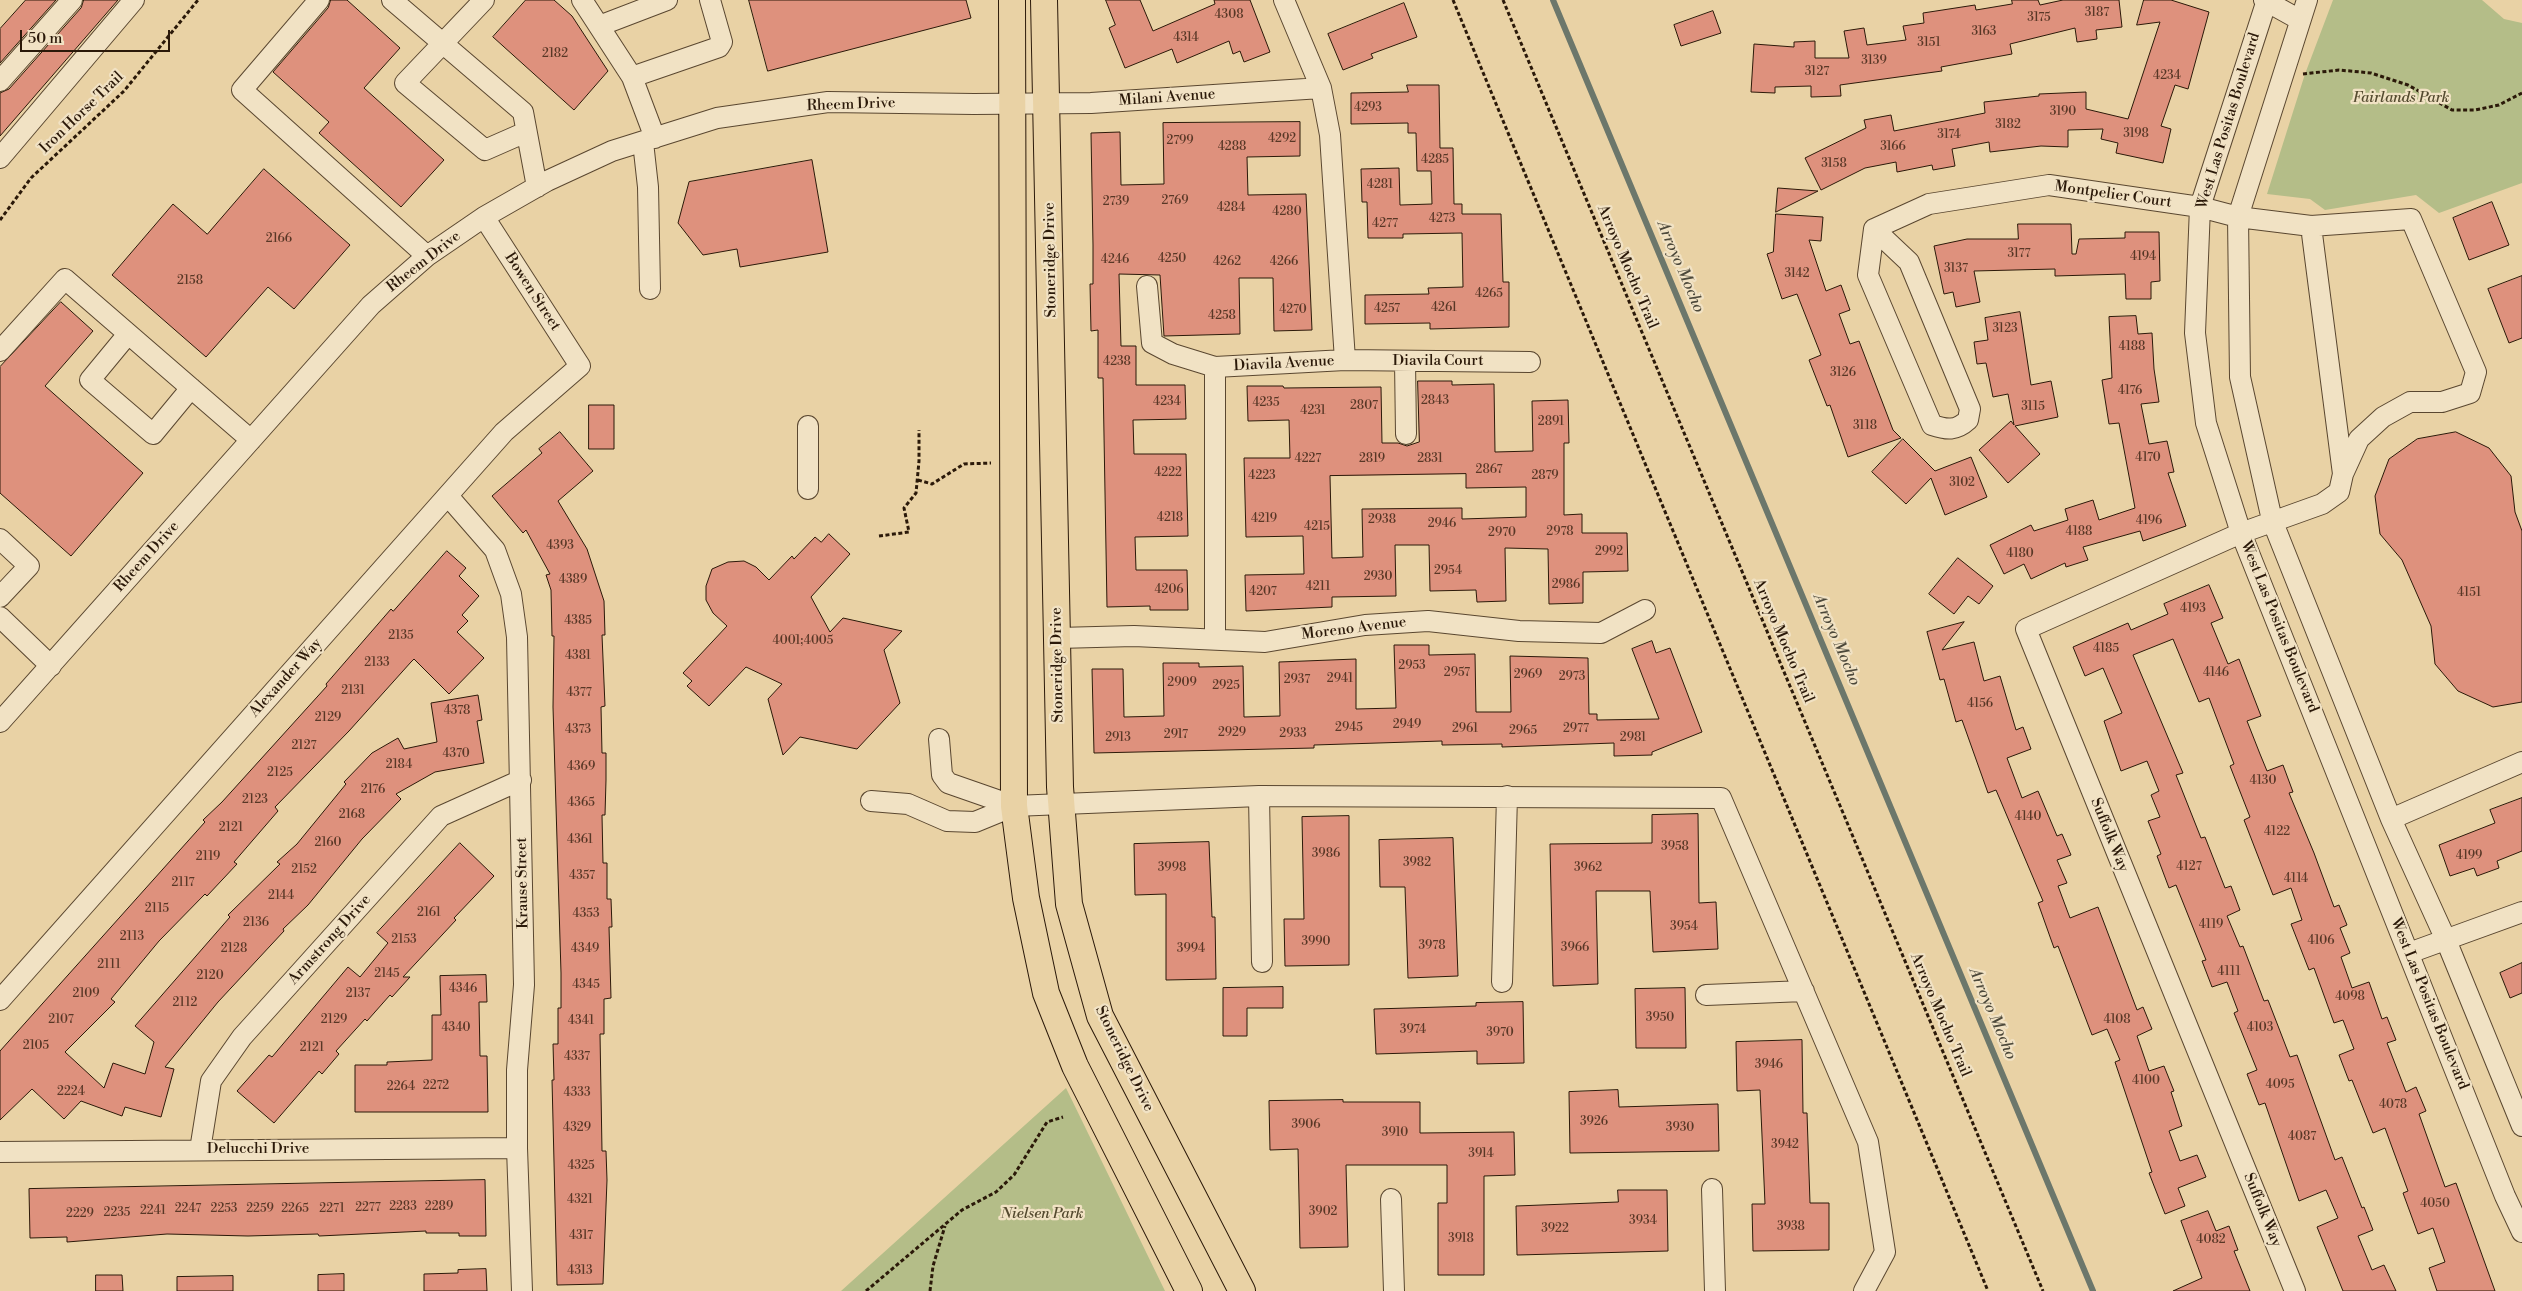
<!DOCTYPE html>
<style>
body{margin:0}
#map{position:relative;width:2522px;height:1291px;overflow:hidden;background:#e9d2a5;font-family:"Libre Bodoni",serif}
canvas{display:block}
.scale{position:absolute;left:20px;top:30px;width:150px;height:22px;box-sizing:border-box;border:2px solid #2b1909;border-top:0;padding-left:6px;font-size:15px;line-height:18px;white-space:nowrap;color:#2b1909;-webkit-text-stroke:4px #f1e2c4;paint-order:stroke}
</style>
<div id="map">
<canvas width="2522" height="1291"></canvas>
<div class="scale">50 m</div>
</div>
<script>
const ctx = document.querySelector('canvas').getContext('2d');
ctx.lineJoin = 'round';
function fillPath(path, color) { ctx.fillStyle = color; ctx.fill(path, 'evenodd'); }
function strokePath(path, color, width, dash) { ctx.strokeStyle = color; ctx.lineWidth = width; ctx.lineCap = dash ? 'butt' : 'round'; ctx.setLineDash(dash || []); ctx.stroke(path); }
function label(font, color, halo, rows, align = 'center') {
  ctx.font = font + ' "Libre Bodoni",serif'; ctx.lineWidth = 4.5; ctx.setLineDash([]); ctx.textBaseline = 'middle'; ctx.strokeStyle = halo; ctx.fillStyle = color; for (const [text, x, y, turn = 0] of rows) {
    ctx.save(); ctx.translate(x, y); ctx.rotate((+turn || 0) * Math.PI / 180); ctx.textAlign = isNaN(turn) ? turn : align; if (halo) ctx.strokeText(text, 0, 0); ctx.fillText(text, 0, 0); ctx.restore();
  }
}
fillPath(new Path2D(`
 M2333 0H2482L2504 19 2522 23V183L2439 213 2416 195 2325 210 2310 199 2267 194 2305 74Z
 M1066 1088 1165 1291H841Z`), '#b4bd88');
strokePath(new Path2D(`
 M1553 0 2093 1291`), '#6c776b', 6);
const building = new Path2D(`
 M26 0H56L0 63V29Z
 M84 0H118L0 136V93L9 89 81 8Z
 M331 0H347L400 48 364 88 444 160 401 207 319 133 329 122 273 72 328 8Z
 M526 0H554L572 16 608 71 574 110 493 37Z
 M749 0H966L971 18 768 71Z
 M1106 0H1140L1153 31 1215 4 1214 0H1250L1270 52 1244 62 1240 51 1233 54 1229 41 1177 63 1172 49 1125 68 1109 28 1115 25Z
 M2012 0H2038L2040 5 2063 0H2119L2122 27 2096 30 2097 39 2077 42 2075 28 2010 44 2012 54 1941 67 1942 71 1840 85 1841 96 1811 97V86L1775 87V93L1751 92 1754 44 1794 47V42L1815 41V58H1849L1844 31 1864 28 1867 45 1906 40 1903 26 1924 23 1923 13 1975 5 1976 10 2012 4Z
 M2144 0H2171L2209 12 2188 89 2175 85 2161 126 2171 129 2163 163 2116 153 2118 143 2101 139 2103 129 2068 130V147L2041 146 1990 152 1989 142 1952 149 1955 166 1933 170 1932 165 1897 172 1896 162 1865 168 1821 190 1805 158 1866 128 1864 120 1891 115 1894 131 1985 113 1984 102 2039 96V94L2086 92V109L2128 119 2160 22 2137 25Z
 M1404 3 1417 37 1371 54 1373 58 1343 70 1328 34Z
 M1713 11 1721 33 1681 46 1674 25Z
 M1407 85H1439L1440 148H1453L1454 204H1462V214H1501L1503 282H1509V327L1430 329V323L1365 324V295L1429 294 1428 288 1463 287 1462 233 1403 234V238H1368L1367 202H1362L1361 169 1399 168 1400 205 1432 204 1431 171H1417L1416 133H1408V123L1351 124V93L1408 92Z
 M1300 122V156L1247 157 1248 195 1306 194 1312 330 1274 331 1273 278H1239L1240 334 1164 336 1160 275 1119 274 1121 346H1136V385H1185L1186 419 1133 420 1134 454H1186L1188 536 1135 537 1136 570H1187L1188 610H1150V606L1107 607 1103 378H1098V330L1091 331 1090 284H1093V245L1091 133 1120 132 1121 185 1164 184 1163 123Z
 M812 160 828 252 740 267 737 249 703 255 678 223 689 182Z
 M264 169 350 245 294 309 268 287 206 357 112 275 173 204 207 234Z
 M1778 188 1818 191 1776 212Z
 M2492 202 2509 245 2469 260 2453 218Z
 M1776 214 1823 217 1821 241 1809 240 1826 291 1841 285 1850 310 1839 314 1850 344 1859 341 1893 430 1901 438 1848 457 1830 405 1827 406 1809 360 1821 355 1797 294 1782 299 1767 254 1773 252Z
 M2018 224H2071L2072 254H2076L2079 239 2125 238V232H2159L2160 281 2151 282V299H2126L2125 274 2055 276V269L1974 271 1980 302 1956 307 1953 292 1944 294 1934 246 1967 239H2018Z
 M2522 276V338L2509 343 2488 289Z
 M61 302 93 331 45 386 143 473 71 556 0 493V367Z
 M2020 312 2031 385 2051 381 2058 417 2015 426 2040 454 2008 483 1979 450 2011 421 2014 425 2008 394 1993 397 1986 363 1977 364 1974 342 1988 340 1985 318Z
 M2136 316 2138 334 2152 333 2154 369 2159 402 2141 404 2149 444 2167 441 2174 472 2168 473 2186 526 2143 541 2140 531 2083 547 2088 560 2066 567 2065 563 2031 579 2024 564 2004 574 1990 545 2031 525 2034 531 2068 520 2065 509 2093 500 2099 520 2135 508 2119 423 2109 424 2102 380 2112 378 2109 317Z
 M1418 381H1452V385L1494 384 1495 452 1533 451 1532 401 1568 400 1569 443H1564V515L1582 514V533H1627L1628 571 1583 572V603L1549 604 1548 549 1505 548 1506 601 1477 602 1476 590 1430 591 1429 545H1395L1396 596 1332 597V607L1246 611 1245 575 1304 574 1303 536 1246 537 1244 458H1290L1289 420 1248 421 1247 386H1283L1284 388 1381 387 1382 443H1398L1407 446 1419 442ZM1466 474V488L1526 487V517L1462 519V508L1362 509 1363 557 1332 558 1330 476Z
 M589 405H614V449H589Z
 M560 432 593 471 558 501 587 549 604 601 605 635H602L605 706 601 707 602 753H606V780L605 815H602L603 863H607V899H611L612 927H609L611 998 604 999V1034H600L602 1151H606L607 1180 603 1284 557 1285 552 1080H554L553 1044H558V1008H561V973L553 707 554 636H552L551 590 546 575 550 574 526 530 523 533 492 496 542 453 539 449Z
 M2456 432 2489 448 2511 476 2515 512 2522 531V702L2493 707 2458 691 2435 664 2431 626 2402 560 2380 534 2375 496 2389 459 2417 439Z
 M1903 439 1935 471 1971 457 1987 497 1945 515 1931 478 1906 504 1872 472Z
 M829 534 850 554 811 597 830 632 843 618 902 631 884 650 900 703 857 749 800 737 783 755 768 699 782 684 746 667 709 706 687 686 692 681 683 673 727 626 713 613 706 600V586L712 569 728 562 744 561 756 567 769 580 792 556 794 559 815 537 821 542Z
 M447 551 466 568 459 576 479 596 462 615 468 621 457 632 484 658 449 694 414 659 411 662 349 731 275 807 278 811 234 862 237 864 207 896 205 894 159 941 111 999 115 1002 65 1052 104 1088 113 1063 145 1074 154 1042 135 1026 230 917 228 915 280 864 277 862 297 844 346 784 344 782 372 753 398 738 404 749 437 742 431 703 478 695 482 720 477 721 484 763 435 772 396 794 401 799 362 839 308 905 283 929 284 931 218 1002 165 1067 174 1069 161 1117 125 1107 122 1116 81 1101 64 1119 32 1089 0 1120V1051L205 822 203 820 222 802 327 686 326 684 391 609 393 611Z
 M1958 558 1993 586 1979 604 1968 596 1954 614 1929 594Z
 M2209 585 2223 618 2211 623 2228 664 2239 659 2261 716 2247 721 2260 754 2267 771 2283 765 2293 792 2289 793 2314 853 2334 907 2339 905 2347 925 2340 928 2350 953 2341 957 2352 988 2369 982 2382 1019 2387 1017 2396 1040 2387 1043 2406 1092 2416 1087 2426 1111 2419 1114 2445 1187 2456 1183 2495 1291H2437L2429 1268 2445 1262 2433 1228 2418 1234 2403 1193 2408 1191 2385 1128 2373 1133 2352 1080 2349 1081 2339 1055 2354 1049 2343 1020 2334 1023 2314 968 2309 970 2291 924 2302 920 2291 888 2273 895 2244 820 2250 817 2230 766 2234 764 2209 698 2199 702 2173 639 2133 655 2183 773 2176 775 2201 838 2205 837 2225 888 2231 886 2240 910 2227 916 2240 947 2243 946 2264 1001 2268 1000 2290 1057 2297 1055 2335 1160 2342 1157 2362 1208 2364 1207 2373 1230 2358 1236 2372 1270 2384 1265 2396 1291H2343L2317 1227 2338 1218 2326 1190 2299 1201 2265 1103 2259 1105 2247 1074 2257 1070 2234 1013 2238 1011 2227 982 2212 987 2202 961 2206 960 2176 885 2169 888 2157 856 2161 854 2148 821 2160 817 2151 795 2159 791 2147 761 2121 771 2104 721 2122 713 2103 668 2085 676 2073 647 2128 623 2131 630 2168 614 2164 604Z
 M1964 622 1942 650 1974 642 1984 681 2000 676 2016 730 2023 727 2031 749 2007 758 2022 798 2038 791 2057 836 2062 834 2071 855 2057 860 2067 883 2058 886 2070 918 2098 907 2137 1010 2143 1007 2152 1029 2137 1036 2149 1071 2164 1066 2174 1091 2171 1092 2182 1126 2169 1131 2180 1161 2197 1155 2206 1177 2178 1188 2185 1206 2165 1214 2149 1173 2152 1172 2115 1062 2120 1060 2107 1029 2092 1035 2058 946 2054 948 2038 903 2043 901 1996 790 1988 793 1962 720 1956 722 1944 679 1940 680 1927 632Z
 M1652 641 1656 653 1670 648 1702 732 1652 752V755L1614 756V743L1502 747V744L1442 745V741L1314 745V748L1094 753 1092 669H1123L1124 717 1164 716 1163 663H1199V667L1243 666 1244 717 1280 716 1279 662 1356 659V709L1396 708 1394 645H1429V655L1475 654 1476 712H1511L1510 656 1588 658 1589 714H1597V720L1659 719 1632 649Z
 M2522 798V851L2497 861 2499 868 2477 876 2474 868 2450 876 2439 845 2495 823 2490 810Z
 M1698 814 1699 903 1716 902 1718 949 1653 952 1650 891H1596L1598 984 1553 986 1550 844 1652 843V815Z
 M1349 816V965L1285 966 1284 919H1304L1302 817Z
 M1453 838 1458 976 1408 978 1405 887H1380L1379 840Z
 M1209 842 1212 917H1215L1216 979 1166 980V894L1135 895 1134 844Z
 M460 843 494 876 454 918 456 920 403 977H410L392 997 390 995 367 1021 365 1019 336 1051 339 1054 322 1074 319 1071 274 1123 237 1091 269 1055 272 1057 348 967 360 977 388 943 377 933Z
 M2522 963V993L2510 998 2500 973Z
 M486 975 487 1002H479L480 1056H487L488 1112H355V1065H387V1062L432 1060V1015H441L440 976Z
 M1283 987V1008H1247V1036H1223V988Z
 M1685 988 1686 1048H1636L1635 989Z
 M1523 1002 1524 1063 1477 1064V1051L1376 1054 1374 1009 1476 1006V1003Z
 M1802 1040 1803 1113H1807L1810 1203H1829V1250L1753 1251 1752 1204H1765L1760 1090 1737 1091 1736 1042Z
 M1618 1090 1619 1107 1718 1104 1719 1151 1570 1153 1569 1092Z
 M1343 1100V1102H1420V1133L1514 1132 1515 1175 1484 1176V1275H1438V1203H1447V1165H1346L1348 1247 1300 1248 1298 1149 1270 1150 1269 1101Z
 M485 1180 486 1236H459V1233H426V1231L319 1236 318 1234 248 1236 167 1234 67 1242V1237L30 1238 29 1189Z
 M1618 1190H1667L1668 1251 1517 1255 1516 1206 1618 1202Z
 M2208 1211 2216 1231 2229 1226 2238 1250 2234 1251 2250 1291H2173L2202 1278 2181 1221Z
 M486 1269 487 1291H424V1274L458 1273V1270Z
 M344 1274V1291H318V1275Z
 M96 1275H122L123 1291H96Z
 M233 1276V1291H177V1277Z`);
fillPath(building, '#de917d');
strokePath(building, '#2b1909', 1);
const minor = new Path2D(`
 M319 0 242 90 427 256
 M392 0 523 112 537 187
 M484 0 405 83 485 150 526 132
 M582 0 632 77 655 138
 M1284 0 1321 88 1330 135 1345 360
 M2264 0 2300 20
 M2267 0 2200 207 2195 333 2206 423 2241 533 2505 1196 2522 1232
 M2307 0 2238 217 2240 377 2272 520 2391 819 2446 940 2522 1126
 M599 26 667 0
 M632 77 719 47 722 42 710 0
 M0 81 72 0
 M643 142 648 187 650 289
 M0 158 134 0
 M2311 226 2343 474
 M1874 229 1929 204 2049 185 2200 207 2238 217 2311 226 2411 219 2476 372 2470 393 2442 402H2410L2383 417 2359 439 2343 474 2339 492 2322 504 2241 533 2026 629 2295 1291
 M1874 229 1909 262 1970 409 1968 420C1956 431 1947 430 1932 425L1868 275Z
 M1147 286 1152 343 1173 354 1215 367
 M128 334 90 380 153 434 191 388
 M0 351 65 279 251 440
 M1405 361 1406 434
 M808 489V426
 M448 496 495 550 511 594 517 637 524 985 517 1070V1148L522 1291
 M0 539 29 566 0 597
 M0 617 51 666
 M1058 638 1134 636 1265 642 1365 625 1428 621 1519 631 1601 633 1645 610
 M1215 639V367L1345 360 1530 362
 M0 722 371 305 427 256 484 217 547 181 612 151 717 118 828 102 974 104 1091 103 1321 88
 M939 739 942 775 948 783 1014 806
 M1259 796 1262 962
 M871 801 908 804 947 821 975 822 1014 806 1259 796 1721 798 1868 1142 1885 1252 1864 1291
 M2391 819 2522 762
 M2409 953 2522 912
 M1502 982 1507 796
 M1706 995 1804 991
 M0 1000 504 432 580 366 484 217
 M200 1150 211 1081 242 1037 441 816 521 780
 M0 1152 517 1148
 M1712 1189 1715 1291
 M1391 1199 1394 1291`);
const major = new Path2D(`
 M1012 0 1014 806 1026 898 1046 993 1075 1066 1189 1291
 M1044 0 1060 787 1069 904 1100 1016 1242 1291`);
strokePath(minor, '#5a4730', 22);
strokePath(major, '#2b1909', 28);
strokePath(new Path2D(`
 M1453 0 1988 1291
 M1503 0 2043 1291
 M2303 74 2339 70 2371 73 2408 85 2452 110H2475L2499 105 2522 93
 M0 220 31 178 124 91 198 0
 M918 480 932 484 964 464 991 463
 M879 536 909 532 904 508 916 493 919 461V430
 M866 1291 962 1210 996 1192 1014 1175 1047 1122 1063 1117
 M930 1291 933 1266 945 1226`), '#2b1909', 3, [4, 2.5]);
strokePath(minor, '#f1e2c4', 20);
strokePath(major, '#e9d2a5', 26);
label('12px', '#583726', null, [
 ["3187",2097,13],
 ["4308",1229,15],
 ["3175",2039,18],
 ["3163",1984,32],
 ["4314",1186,38],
 ["3151",1929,43],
 ["2182",555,54],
 ["3139",1874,61],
 ["3127",1817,72],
 ["4234",2167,76],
 ["4293",1368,108],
 ["3190",2063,112],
 ["3182",2008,125],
 ["3198",2136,134],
 ["3174",1949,135],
 ["4292",1282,139],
 ["2799",1180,141],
 ["4288",1232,147],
 ["3166",1893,147],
 ["4285",1435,160],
 ["3158",1834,164],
 ["4281",1380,185],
 ["2769",1175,201],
 ["2739",1116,202],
 ["4284",1231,208],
 ["4280",1287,212],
 ["4273",1442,219],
 ["4277",1385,224],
 ["2166",279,239],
 ["3177",2019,254],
 ["4194",2143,257],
 ["4250",1172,259],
 ["4246",1115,260],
 ["4262",1227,262],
 ["4266",1284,262],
 ["3137",1956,269],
 ["3142",1797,274],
 ["2158",190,281],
 ["4265",1489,294],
 ["4261",1444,308],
 ["4257",1387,309],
 ["4270",1293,310],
 ["4258",1222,316],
 ["3123",2005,329],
 ["4188",2132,347],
 ["4238",1117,362],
 ["3126",1843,373],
 ["4176",2130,391],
 ["2843",1435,401],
 ["4234",1167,402],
 ["4235",1266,403],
 ["2807",1364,406],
 ["3115",2033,407],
 ["4231",1313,411],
 ["2891",1551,422],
 ["3118",1865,426],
 ["4170",2148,458],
 ["4227",1308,459],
 ["2819",1372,459],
 ["2831",1430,459],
 ["2867",1489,470],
 ["4222",1168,473],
 ["4223",1262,476],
 ["2879",1545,476],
 ["3102",1962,483],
 ["4218",1170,518],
 ["4219",1264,519],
 ["2938",1382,520],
 ["4196",2149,521],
 ["2946",1442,524],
 ["4215",1317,527],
 ["2978",1560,532],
 ["4188",2079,532],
 ["2970",1502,533],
 ["4393",560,546],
 ["2992",1609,552],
 ["4180",2020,554],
 ["2954",1448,571],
 ["2930",1378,577],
 ["4389",573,580],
 ["2986",1566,585],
 ["4211",1318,587],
 ["4206",1169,590],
 ["4207",1263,592],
 ["4151",2469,593],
 ["4193",2193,609],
 ["4385",578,621],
 ["2135",401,636],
 ["4001;4005",803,641],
 ["4185",2106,649],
 ["4381",578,656],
 ["2133",377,663],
 ["2953",1412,666],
 ["2957",1457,673],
 ["4146",2216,673],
 ["2969",1528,675],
 ["2973",1572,677],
 ["2941",1340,679],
 ["2937",1297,680],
 ["2909",1182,683],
 ["2925",1226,686],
 ["2131",353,691],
 ["4377",579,693],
 ["4156",1980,704],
 ["4378",457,711],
 ["2129",328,718],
 ["2949",1407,725],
 ["2945",1349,728],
 ["2961",1465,729],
 ["2977",1576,729],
 ["4373",578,730],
 ["2965",1523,731],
 ["2929",1232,733],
 ["2933",1293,734],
 ["2917",1176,735],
 ["2913",1118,738],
 ["2981",1633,738],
 ["2127",304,746],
 ["4370",456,754],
 ["2184",399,765],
 ["4369",581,767],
 ["2125",280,773],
 ["4130",2263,781],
 ["2176",373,790],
 ["2123",255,800],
 ["4365",581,803],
 ["2168",352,815],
 ["4140",2028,817],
 ["2121",231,828],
 ["4122",2277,832],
 ["4361",580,840],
 ["2160",328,843],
 ["3958",1675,847],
 ["3986",1326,854],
 ["4199",2469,856],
 ["2119",208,857],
 ["3982",1417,863],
 ["4127",2189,867],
 ["3998",1172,868],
 ["3962",1588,868],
 ["2152",304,870],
 ["4357",582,876],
 ["4114",2296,879],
 ["2117",183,883],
 ["2144",281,896],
 ["2115",157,909],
 ["2161",429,913],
 ["4353",586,914],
 ["2136",256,923],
 ["4119",2211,925],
 ["3954",1684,927],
 ["2113",132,937],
 ["2153",404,940],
 ["4106",2321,941],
 ["3990",1316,942],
 ["3978",1432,946],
 ["3966",1575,948],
 ["2128",234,949],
 ["4349",585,949],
 ["3994",1191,949],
 ["2111",109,965],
 ["4111",2229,972],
 ["2145",387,974],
 ["2120",210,976],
 ["4345",586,985],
 ["4346",463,989],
 ["2109",86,994],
 ["2137",358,994],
 ["4098",2350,997],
 ["2112",185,1003],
 ["3950",1660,1018],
 ["2107",61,1020],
 ["2129",334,1020],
 ["4108",2117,1020],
 ["4341",581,1021],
 ["4340",456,1028],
 ["4103",2260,1028],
 ["3974",1413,1030],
 ["3970",1500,1033],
 ["2105",36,1046],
 ["2121",312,1048],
 ["4337",577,1057],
 ["3946",1769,1065],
 ["4100",2146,1081],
 ["4095",2280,1085],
 ["2272",436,1086],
 ["2264",401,1087],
 ["2224",71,1092],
 ["4333",577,1093],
 ["4078",2393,1105],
 ["3926",1594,1122],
 ["3906",1306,1125],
 ["4329",577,1128],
 ["3930",1680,1128],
 ["3910",1395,1133],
 ["4087",2302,1137],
 ["3942",1785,1145],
 ["3914",1481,1154],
 ["4325",581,1166],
 ["4321",580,1200],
 ["4050",2435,1204],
 ["2283",403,1207],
 ["2289",439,1207],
 ["2277",368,1208],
 ["2247",188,1209],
 ["2253",224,1209],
 ["2259",260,1209],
 ["2265",295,1209],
 ["2271",332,1209],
 ["2241",153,1211],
 ["3902",1323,1212],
 ["2235",117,1213],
 ["2229",80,1214],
 ["3934",1643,1221],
 ["3938",1791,1227],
 ["3922",1555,1229],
 ["4317",581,1236],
 ["3918",1461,1239],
 ["4082",2211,1240],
 ["4313",580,1271]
]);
label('15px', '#2b1909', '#f1e2c4', [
 ["Milani Avenue",1167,98,-4],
 ["Rheem Drive",851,105,-2],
 ["Iron Horse Trail",82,113,-44],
 ["West Las Positas Boulevard",2229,121,-73],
 ["Montpelier Court",2113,195,8],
 ["Stoneridge Drive",1051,260,-91],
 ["Rheem Drive",424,262,-38],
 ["Arroyo Mocho Trail",1627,267,67],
 ["Bowen Street",532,292,57],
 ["Diavila Court",1438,361],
 ["Diavila Avenue",1284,364,-3],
 ["Rheem Drive",147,557,-48],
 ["West Las Positas Boulevard",2279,627,68],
 ["Moreno Avenue",1354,629,-7],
 ["Arroyo Mocho Trail",1783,641,67],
 ["Stoneridge Drive",1058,665,-91],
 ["Alexander Way",286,678,-48],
 ["Suffolk Way",2109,835,68],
 ["Krause Street",523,883,-91],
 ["Armstrong Drive",330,940,-48],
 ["West Las Positas Boulevard",2429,1004,68],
 ["Arroyo Mocho Trail",1940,1015,67],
 ["Stoneridge Drive",1124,1059,64],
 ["Delucchi Drive",258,1149],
 ["Suffolk Way",2262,1210,68]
]);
label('italic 15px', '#544a2f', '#f1e2c4', [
 ["Fairlands Park",2401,98],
 ["Nielsen Park",1042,1214]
]);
label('italic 16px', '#4c483a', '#f1e2c4', [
 ["Arroyo Mocho",1680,267,67],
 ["Arroyo Mocho",1836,640,67],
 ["Arroyo Mocho",1992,1014,67]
]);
</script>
